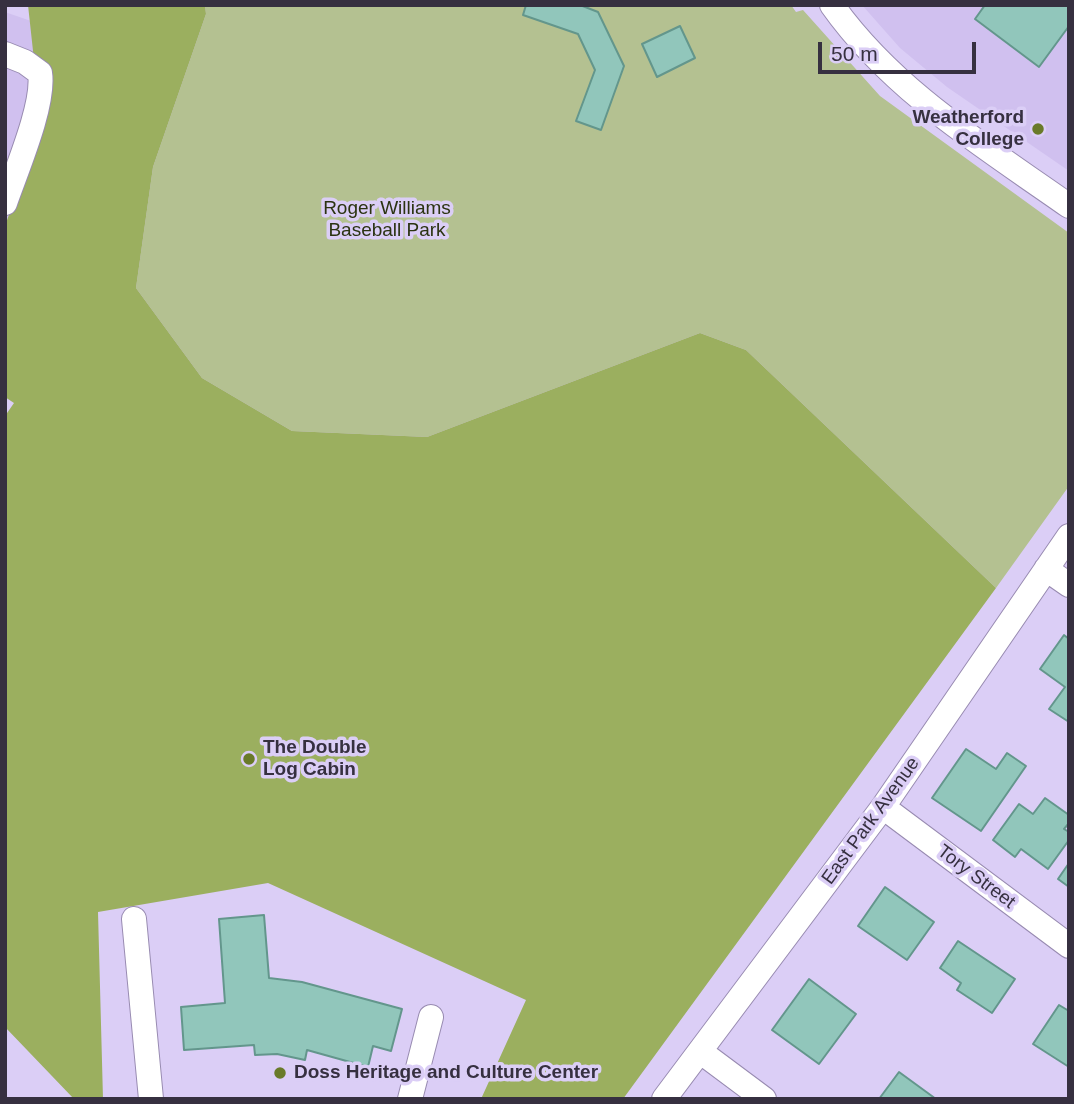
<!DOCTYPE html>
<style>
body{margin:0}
#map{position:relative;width:1074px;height:1104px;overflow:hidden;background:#dbcef6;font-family:Helvetica,sans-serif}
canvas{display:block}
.frame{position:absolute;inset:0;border:7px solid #363040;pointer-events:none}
.scale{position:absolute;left:818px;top:42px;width:158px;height:32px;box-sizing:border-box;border:4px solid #363040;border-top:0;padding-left:9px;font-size:21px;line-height:24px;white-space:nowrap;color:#363040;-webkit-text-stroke:5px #dbcef6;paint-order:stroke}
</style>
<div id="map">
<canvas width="1074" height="1104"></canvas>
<div class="frame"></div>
<div class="scale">50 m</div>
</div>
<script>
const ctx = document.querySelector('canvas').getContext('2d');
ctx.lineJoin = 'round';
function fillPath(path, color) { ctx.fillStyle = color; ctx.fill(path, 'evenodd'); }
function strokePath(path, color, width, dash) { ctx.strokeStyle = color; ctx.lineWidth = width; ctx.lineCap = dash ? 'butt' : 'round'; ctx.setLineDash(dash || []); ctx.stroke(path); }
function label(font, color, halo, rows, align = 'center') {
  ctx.font = font + ' Helvetica,sans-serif'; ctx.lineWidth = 7; ctx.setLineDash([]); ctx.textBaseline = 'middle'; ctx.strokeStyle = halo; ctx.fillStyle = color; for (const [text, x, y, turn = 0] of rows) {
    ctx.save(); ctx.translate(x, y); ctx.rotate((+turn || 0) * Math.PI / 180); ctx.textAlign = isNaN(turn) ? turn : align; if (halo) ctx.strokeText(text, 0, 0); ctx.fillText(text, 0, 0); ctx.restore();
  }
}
fillPath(new Path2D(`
 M862 5H1069V171L947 87 900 48Z
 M5 12 31 21 41 124 5 226Z`), '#d0c0ef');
fillPath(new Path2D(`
 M205 5H791L796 12 803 10 880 96 1069 233V486L996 588 746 350 700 333 427 437 292 431 202 378 136 288 153 167 206 14Z`), '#b4c191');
fillPath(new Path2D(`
 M28 5H205L206 14 153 167 136 288 202 378 292 431 427 437 700 333 746 350 996 588 623 1099H481L526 1000 268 883 98 912 103 1099H74L5 1027V416L14 403 5 397V226L41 124Z`), '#9baf5f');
const building = new Path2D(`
 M526 5H580L598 12 624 66 601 130 576 121 595 70 578 34 523 15Z
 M985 5H1069V26L1039 67 975 19Z
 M680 26 695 58 657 77 642 44Z
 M1064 635 1069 639V722L1049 709 1065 687 1040 669Z
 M966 749 996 769 1007 753 1026 766 981 831 932 798Z
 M1045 798 1069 815V823L1064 829 1069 832V840L1048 869 1021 849 1015 857 993 840 1019 804 1033 814Z
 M1069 863V887L1058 879Z
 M885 887 934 922 907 960 858 926Z
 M264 915 269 978 302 982 402 1009 391 1051 373 1046 368 1067 307 1050 305 1060 277 1054 255 1055 254 1045 184 1050 181 1007 225 1003 219 919Z
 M958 941 1015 979 992 1013 957 990 961 983 940 968Z
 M809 979 856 1014 819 1064 772 1030Z
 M1059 1005 1069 1011V1067L1033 1044Z
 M899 1072 936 1099H879Z`);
fillPath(building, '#91c6bb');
strokePath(building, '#63968c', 2);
const minor = new Path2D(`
 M832 5C893 91 984 146 1069 206
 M5 54 25 62 40 73C45 104 16 171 5 203
 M1046 569 1069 585
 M883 807 1069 946
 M134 919 151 1099
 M701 1052 764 1099
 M410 1099 431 1017
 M664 1099 883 807 1069 536`);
strokePath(minor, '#988bb1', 26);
strokePath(minor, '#fff', 24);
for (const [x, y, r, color] of [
 [1038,129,7,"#697a29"],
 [249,759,7,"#697a29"],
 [280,1073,7,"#697a29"]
]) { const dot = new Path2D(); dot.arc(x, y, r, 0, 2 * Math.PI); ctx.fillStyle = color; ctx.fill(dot); strokePath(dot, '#dbcef6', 2.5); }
label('bold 19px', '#363040', '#dbcef6', [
 ["Weatherford",1024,118,"right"],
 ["College",1024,140,"right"],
 ["The Double",263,748],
 ["Log Cabin",263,770],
 ["Doss Heritage and Culture Center",294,1073]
], 'left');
label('19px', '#2b3311', '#dbcef6', [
 ["Roger Williams",387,209],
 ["Baseball Park",387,231]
]);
label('19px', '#363040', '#dbcef6', [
 ["East Park Avenue",871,821,-54],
 ["Tory Street",976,877,37]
]);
</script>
